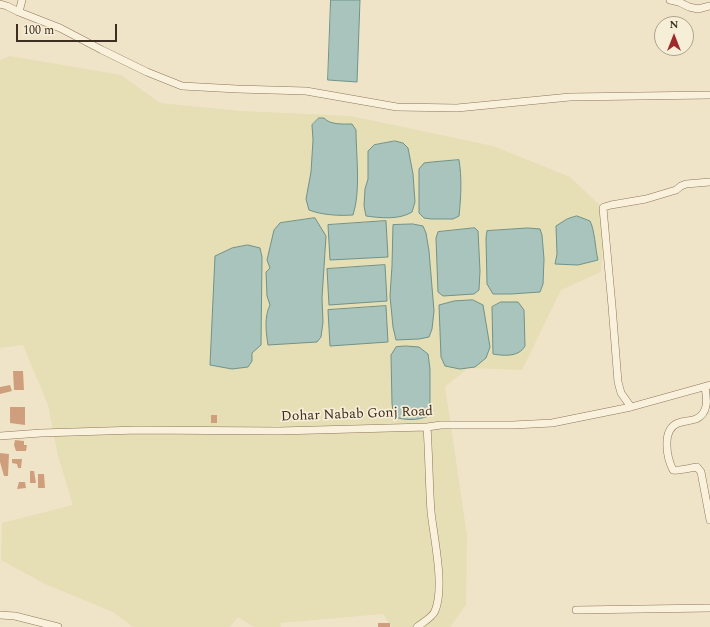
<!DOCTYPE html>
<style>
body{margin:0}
#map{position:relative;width:710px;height:627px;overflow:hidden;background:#f0e4c8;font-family:Spectral,serif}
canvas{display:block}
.north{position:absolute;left:654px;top:16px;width:40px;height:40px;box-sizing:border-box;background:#f7eed8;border:1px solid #ada18e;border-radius:50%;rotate:0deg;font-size:11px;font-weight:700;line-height:16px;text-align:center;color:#3d2e20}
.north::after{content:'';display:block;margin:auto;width:14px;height:18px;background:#9e2a2b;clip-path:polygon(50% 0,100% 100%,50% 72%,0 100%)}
.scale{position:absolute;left:16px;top:24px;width:101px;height:18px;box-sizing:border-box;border:2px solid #3d2e20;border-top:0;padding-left:5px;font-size:12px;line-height:14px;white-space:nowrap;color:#3d2e20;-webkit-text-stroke:3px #f7eed8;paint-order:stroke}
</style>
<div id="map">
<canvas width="710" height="627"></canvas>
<div class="north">N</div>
<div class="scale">100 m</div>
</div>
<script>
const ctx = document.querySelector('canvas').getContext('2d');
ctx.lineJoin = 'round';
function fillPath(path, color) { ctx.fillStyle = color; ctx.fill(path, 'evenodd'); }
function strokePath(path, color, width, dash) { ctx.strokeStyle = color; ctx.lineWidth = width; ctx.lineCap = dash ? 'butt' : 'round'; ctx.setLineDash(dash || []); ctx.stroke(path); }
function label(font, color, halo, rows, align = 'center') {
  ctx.font = font + ' Spectral,serif'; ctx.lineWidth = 3.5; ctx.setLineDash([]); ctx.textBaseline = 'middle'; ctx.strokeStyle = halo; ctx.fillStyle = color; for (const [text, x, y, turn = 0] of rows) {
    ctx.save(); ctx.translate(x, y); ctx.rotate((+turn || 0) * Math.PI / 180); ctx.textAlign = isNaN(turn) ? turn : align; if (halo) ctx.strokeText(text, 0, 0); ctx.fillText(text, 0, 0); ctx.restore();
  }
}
fillPath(new Path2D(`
 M10 56 121 75 160 103 241 111 351 116 493 146 570 177 605 210 601 272 561 290 522 370 468 368 445 387 452 433 467 536 466 605 450 627H392L383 614 280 623 281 627H254L238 617 230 627H133L113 612 45 584 1 560 2 523 73 505 58 456 48 405 23 345 0 348V60Z`), '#e6deb5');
const water = new Path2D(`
 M331 0H360L357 82 328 80Z
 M319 118H324C330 125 343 124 352 124L356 130C356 155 361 191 353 215 339 216 322 215 309 210L306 199 311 172 313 140 312 125Z
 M395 141 403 143 408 148 413 174 415 202 412 212C399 220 381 218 366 216L364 206 365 189 368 179V151L374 145Z
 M459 160C462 178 461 197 459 216L453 219H431L424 218 419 213V169L424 163 432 162Z
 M577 216 590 221C595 231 595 248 598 260L578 265 555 264 557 254 556 226 567 219Z
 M315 218 326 236 322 298 323 322 321 337 317 342 268 345C266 332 264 317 270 305L267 296 266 272 270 268 267 260 274 230 280 223Z
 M386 221 388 257 330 260 328 225Z
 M413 224 423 226 426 233 429 251 434 311 432 329 429 337 419 339 396 340 393 327 390 296 392 266 393 225Z
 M475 228 478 231 480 271 479 290 474 294 443 296 438 292 436 238 438 232Z
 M528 228 540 229 542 235 544 259 543 284 540 292 511 294H493L487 284 486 238 487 231Z
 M248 245 260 248 262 257 261 345 252 353V361L248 367 232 369 210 365 215 256 232 248Z
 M385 265 387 301 329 305 327 269Z
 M473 300 483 305 490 347 486 358 475 367 460 369 445 366 441 357 439 305 454 301Z
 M501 302H518L524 310 525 346C519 357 504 356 493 354L492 307Z
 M386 306 388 342 330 346 328 310Z
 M406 346 419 347 428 354 430 369V410L428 416C417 421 405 420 394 417L392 404 391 355 396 347Z`);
fillPath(water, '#a9c4bc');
strokePath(water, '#6f938a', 1);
fillPath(new Path2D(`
 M13 371H23L24 390H14Z
 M10 385 12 391 0 394V387Z
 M10 407H25V425L10 423Z
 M211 415H217V423H211Z
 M15 440 24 441V445H27L26 451H16L14 445Z
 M0 453 9 454 8 476H4L0 462Z
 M12 459H22L21 468H18L17 464 12 463Z
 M30 471H34L36 483H30Z
 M38 474H44L45 488H38Z
 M19 482H25L26 488 17 489Z
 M378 623H390V627H378Z`), '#cf9f7d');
const minor = new Path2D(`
 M670 0 679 2 689 7 698 9 710 6
 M0 4 7 6 19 12 60 28 102 50 147 72 182 86 237 89 306 91 397 107 457 108 570 97 710 95
 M19 12 22 0
 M705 387C707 399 709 413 696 419 690 421 683 421 678 423 661 430 667 458 673 470 681 471 689 468 697 467L701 472 710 520
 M631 407 621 393 618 382 612 306 603 208 604 207 611 205 646 199 676 190 681 186 686 184 710 182
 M0 436 41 433 138 430 279 431 427 427 441 425H513L552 423 631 407 710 385
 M576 610 710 608
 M0 615 15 616 58 627
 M417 627C422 623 433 617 435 611 445 587 434 539 431 512 429 484 429 455 427 427`);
strokePath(minor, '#8d765c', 8);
strokePath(minor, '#faf1dc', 7);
label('14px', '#3d2e20', '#f7eed8', [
 ["Dohar Nabab Gonj Road",357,415,-2]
]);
</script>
